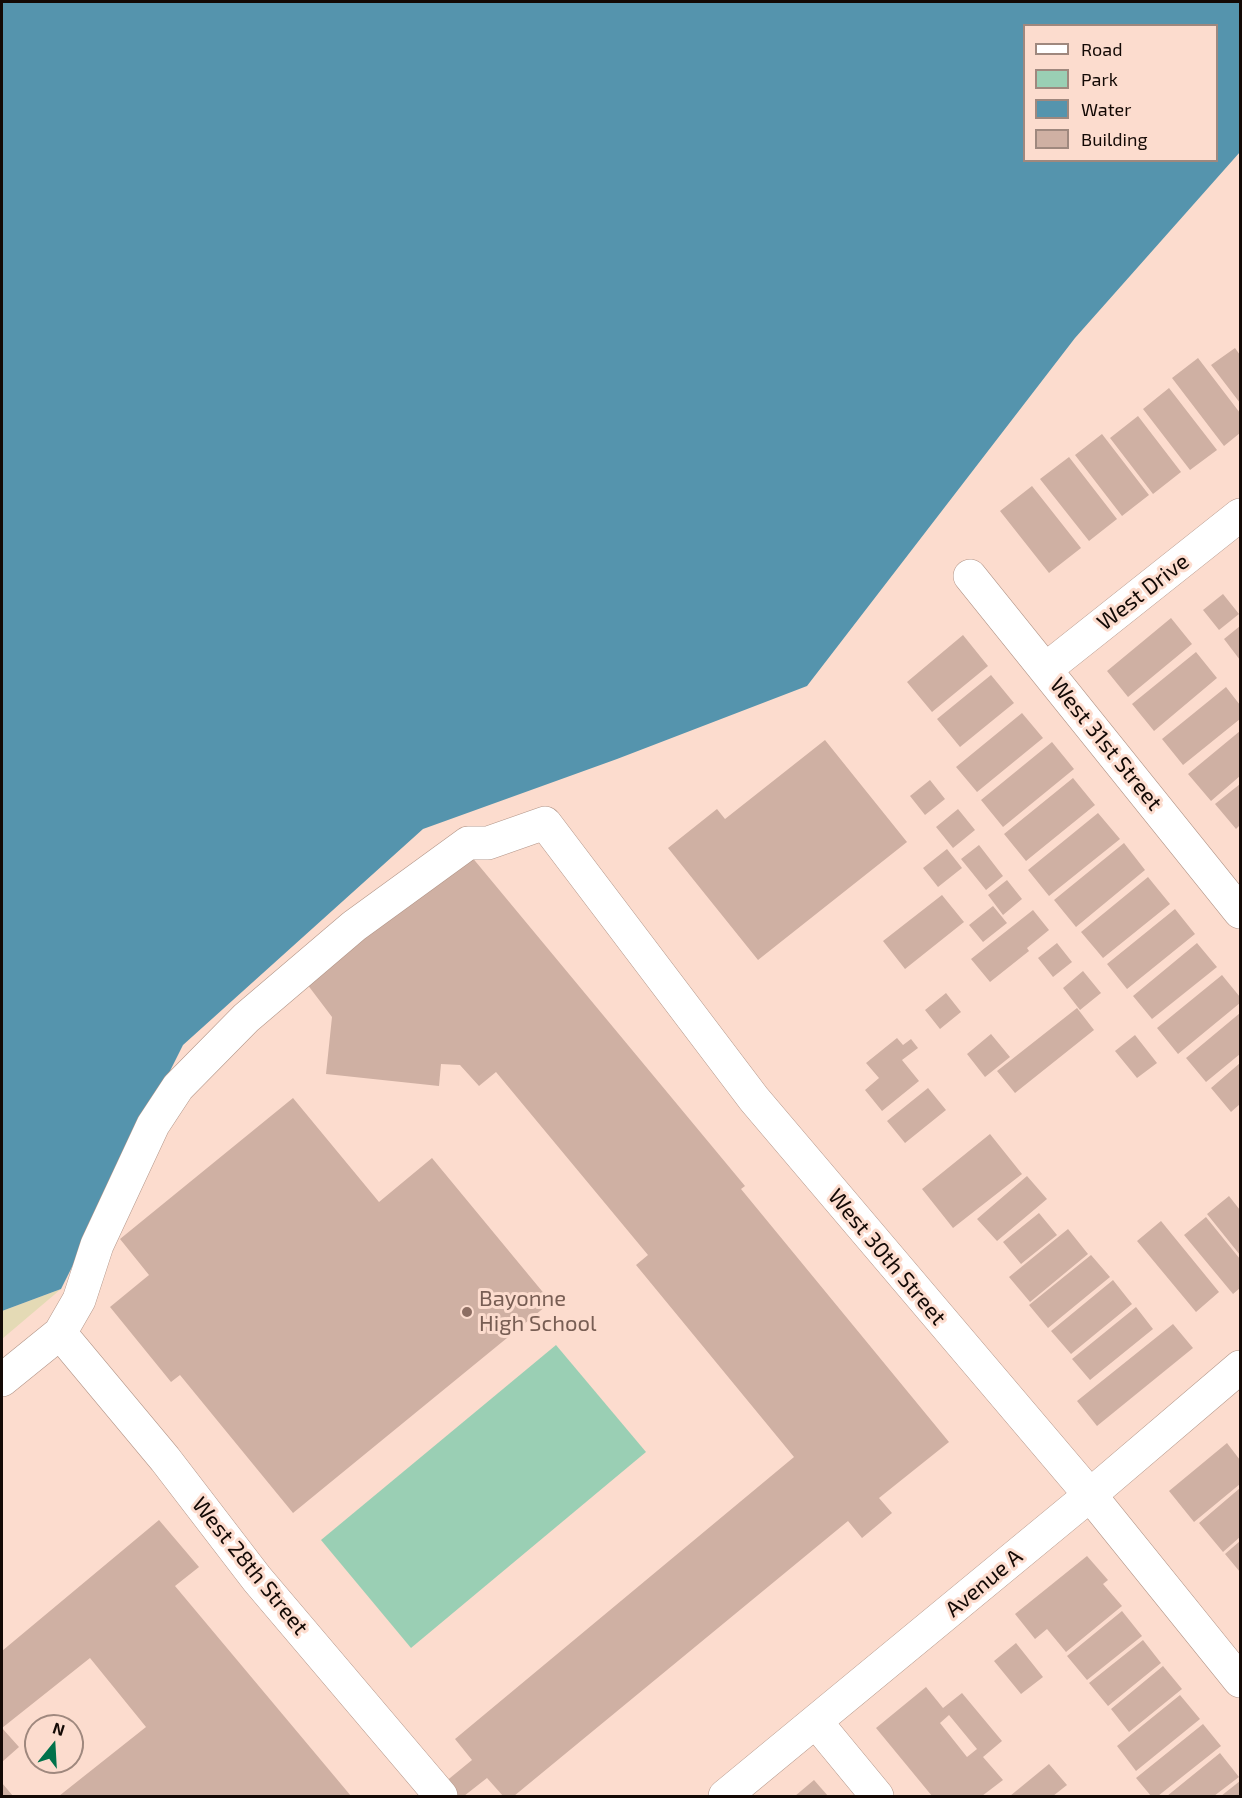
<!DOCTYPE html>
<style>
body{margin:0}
#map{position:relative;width:1242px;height:1798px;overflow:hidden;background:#fcdcce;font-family:"Exo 2",sans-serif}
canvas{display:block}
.frame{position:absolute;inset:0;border:3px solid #130905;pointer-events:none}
.legend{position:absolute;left:1023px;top:24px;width:195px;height:138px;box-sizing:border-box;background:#fcdcce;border:2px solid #9f887e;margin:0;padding:8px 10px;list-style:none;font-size:18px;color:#130905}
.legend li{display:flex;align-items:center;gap:12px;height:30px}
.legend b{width:30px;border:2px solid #9f887e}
.north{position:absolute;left:24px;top:1714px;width:60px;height:60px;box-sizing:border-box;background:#fcdcce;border:2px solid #9f887e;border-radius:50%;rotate:18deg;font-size:16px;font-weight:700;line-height:24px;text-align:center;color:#130905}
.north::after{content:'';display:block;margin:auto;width:21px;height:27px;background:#01724b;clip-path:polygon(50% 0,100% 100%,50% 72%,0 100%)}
</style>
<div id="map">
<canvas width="1242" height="1798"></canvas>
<div class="frame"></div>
<ul class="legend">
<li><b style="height:8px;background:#fff"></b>Road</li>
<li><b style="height:16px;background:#9acfb4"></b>Park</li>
<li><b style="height:16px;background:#5594ad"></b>Water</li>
<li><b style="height:16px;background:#cfb0a3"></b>Building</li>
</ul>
<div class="north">N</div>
</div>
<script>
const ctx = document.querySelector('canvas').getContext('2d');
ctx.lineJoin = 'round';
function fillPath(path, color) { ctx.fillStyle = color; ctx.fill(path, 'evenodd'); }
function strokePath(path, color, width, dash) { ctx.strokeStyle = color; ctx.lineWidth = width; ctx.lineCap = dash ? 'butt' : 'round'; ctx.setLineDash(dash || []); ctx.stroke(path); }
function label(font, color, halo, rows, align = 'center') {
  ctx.font = font + ' "Exo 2",sans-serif'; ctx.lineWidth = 6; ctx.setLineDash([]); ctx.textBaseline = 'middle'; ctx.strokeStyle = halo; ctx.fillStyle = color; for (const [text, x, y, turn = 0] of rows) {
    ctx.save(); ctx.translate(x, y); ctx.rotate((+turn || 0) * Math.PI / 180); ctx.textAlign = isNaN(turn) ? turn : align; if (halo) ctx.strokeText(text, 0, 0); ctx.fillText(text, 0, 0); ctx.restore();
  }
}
fillPath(new Path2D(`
 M556 1345 646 1452 411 1648 321 1540Z`), '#9acfb4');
fillPath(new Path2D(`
 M61 1289 2 1339V1311Z`), '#e4dab5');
fillPath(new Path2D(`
 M2 2H1240V152L1075 338 807 686 617 759 423 829 183 1045 61 1289 2 1311ZM1024 26H1216V160H1024Z`), '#5594ad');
fillPath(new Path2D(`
 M1235 348 1240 355V403L1211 365Z
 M1198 358 1240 413V433L1224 446 1172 378Z
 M1169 388 1217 450 1190 470 1143 409Z
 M1138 416 1181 472 1153 494 1110 438Z
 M1102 434 1149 495 1122 516 1075 455Z
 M1069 457 1117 519 1089 541 1040 479Z
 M1032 486 1081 548 1049 573 1000 511Z
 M1223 594 1239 614 1219 630 1203 610Z
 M1171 618 1192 644 1128 697 1107 671Z
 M1240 626V660L1224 639Z
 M963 635 988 666 932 712 907 682Z
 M1196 652 1217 678 1154 731 1132 704Z
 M991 675 1014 703 960 747 937 719Z
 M1226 687 1240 705V719L1183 765 1162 739Z
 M1022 713 1043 738 977 792 956 767Z
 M1240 731V776L1211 801 1188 774Z
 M825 740 907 842 758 960 668 848 717 809 725 819Z
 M1052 742 1074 769 1003 827 981 800Z
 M1073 778 1095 805 1026 861 1004 834Z
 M930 780 945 799 925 815 910 796Z
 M1240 784V825L1236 829 1215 804Z
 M958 809 975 830 953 848 936 827Z
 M1098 813 1120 839 1049 896 1028 870Z
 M1124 843 1145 870 1076 927 1054 900Z
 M979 845 1003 876 986 890 961 859Z
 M947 849 962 868 938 887 923 868Z
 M471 856 745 1186 741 1189 949 1442 879 1498 892 1513 862 1538 848 1521 514 1796H503L487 1778 464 1796H428L472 1760 455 1739 794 1457 636 1265 648 1255 496 1072 479 1086 460 1065 441 1064 439 1086 326 1074 332 1017 307 984 434 879Z
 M1148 877 1170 904 1103 958 1081 932Z
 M1007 880 1022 899 1003 915 988 895Z
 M942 895 964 922 905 969 883 941Z
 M993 906 1007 923 983 942 969 925Z
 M1175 909 1195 934 1127 989 1107 964Z
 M1033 910 1049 930 1027 948 1029 951 990 982 971 959Z
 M1057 943 1072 962 1053 977 1038 958Z
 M1197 943 1217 967 1152 1019 1133 996Z
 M1083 971 1101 993 1080 1010 1063 988Z
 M1222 975 1240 997V1003L1178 1054 1157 1028Z
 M946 993 961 1012 940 1029 925 1010Z
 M1077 1008 1094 1030 1015 1093 997 1071Z
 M1240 1013V1054L1206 1082 1186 1058Z
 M991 1034 1010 1057 985 1077 967 1054Z
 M1135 1035 1157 1063 1137 1078 1115 1051Z
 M897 1038 903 1045 911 1039 918 1048 902 1060 919 1081 882 1111 865 1090 879 1078 866 1063Z
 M1240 1063V1104L1231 1112 1211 1088Z
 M928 1088 946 1110 905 1143 887 1121Z
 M293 1098 379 1202 432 1158 551 1302 293 1513 180 1375 171 1382 110 1307 149 1275 120 1239Z
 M990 1134 1022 1174 953 1228 922 1189Z
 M1027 1176 1047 1199 997 1241 977 1219Z
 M1229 1196 1240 1210V1255L1207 1214Z
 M1039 1213 1057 1235 1021 1264 1003 1242Z
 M1206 1217 1240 1259V1288L1233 1294 1184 1235Z
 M1161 1221 1219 1292 1196 1312 1137 1241Z
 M1068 1229 1088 1254 1030 1302 1009 1277Z
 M1091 1255 1110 1277 1048 1328 1029 1305Z
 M1113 1280 1132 1304 1071 1354 1051 1331Z
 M1136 1307 1153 1329 1090 1380 1072 1359Z
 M1173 1324 1193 1348 1097 1426 1077 1401Z
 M1227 1443 1240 1460V1484L1194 1522 1169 1491Z
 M1240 1488V1537L1223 1552 1199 1523Z
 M159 1520 199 1567 175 1586 351 1796H59L146 1727 90 1658 2 1728 19 1747 2 1762V1651Z
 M1240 1541V1572L1225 1554Z
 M1087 1556 1108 1580 1103 1584 1122 1606 1066 1652 1047 1629 1035 1639 1015 1614Z
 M1122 1611 1142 1636 1087 1680 1067 1656Z
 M1143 1640 1161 1663 1108 1706 1089 1683Z
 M1016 1643 1043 1677 1021 1694 994 1661Z
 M1163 1666 1182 1689 1129 1732 1111 1709Z
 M926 1687 943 1708 962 1693 1002 1741 983 1757 1003 1780 982 1796H932L876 1728ZM949 1715 977 1749 967 1757 940 1723Z
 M1180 1695 1200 1719 1136 1771 1117 1746Z
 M1203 1724 1221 1746 1158 1796H1151L1136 1778Z
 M1220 1753 1239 1777 1214 1796H1167Z
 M1049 1764 1067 1785 1053 1796H1010Z
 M814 1780 828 1796H795Z
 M1240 1781V1796H1221Z
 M2 1783 13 1796H2Z`), '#cfb0a3');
const minor = new Path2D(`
 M970 576 1240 912
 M1046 669 1240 515
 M60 1333 165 1459 257 1579 441 1796
 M2 1380 60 1333 79 1300 97 1245 153 1125 178 1087 246 1018 354 926 468 843H488L545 823 754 1099 1090 1495 1240 1681
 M816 1722 877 1796
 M725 1796 1090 1495 1240 1367`);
strokePath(minor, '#b29588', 34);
strokePath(minor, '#fff', 33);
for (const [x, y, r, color] of [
 [467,1312,6,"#8d6e63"]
]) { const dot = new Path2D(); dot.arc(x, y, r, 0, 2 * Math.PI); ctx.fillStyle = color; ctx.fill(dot); strokePath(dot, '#fcdcce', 2); }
label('22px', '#130905', '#fcdcce', [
 ["West Drive",1143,592,-38],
 ["West 31st Street",1106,744,51],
 ["West 30th Street",887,1257,50],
 ["West 28th Street",250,1566,51],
 ["Avenue A",984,1583,-40]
]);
label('22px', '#785e54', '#fcdcce', [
 ["Bayonne",479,1299],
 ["High School",479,1324]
], 'left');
</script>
